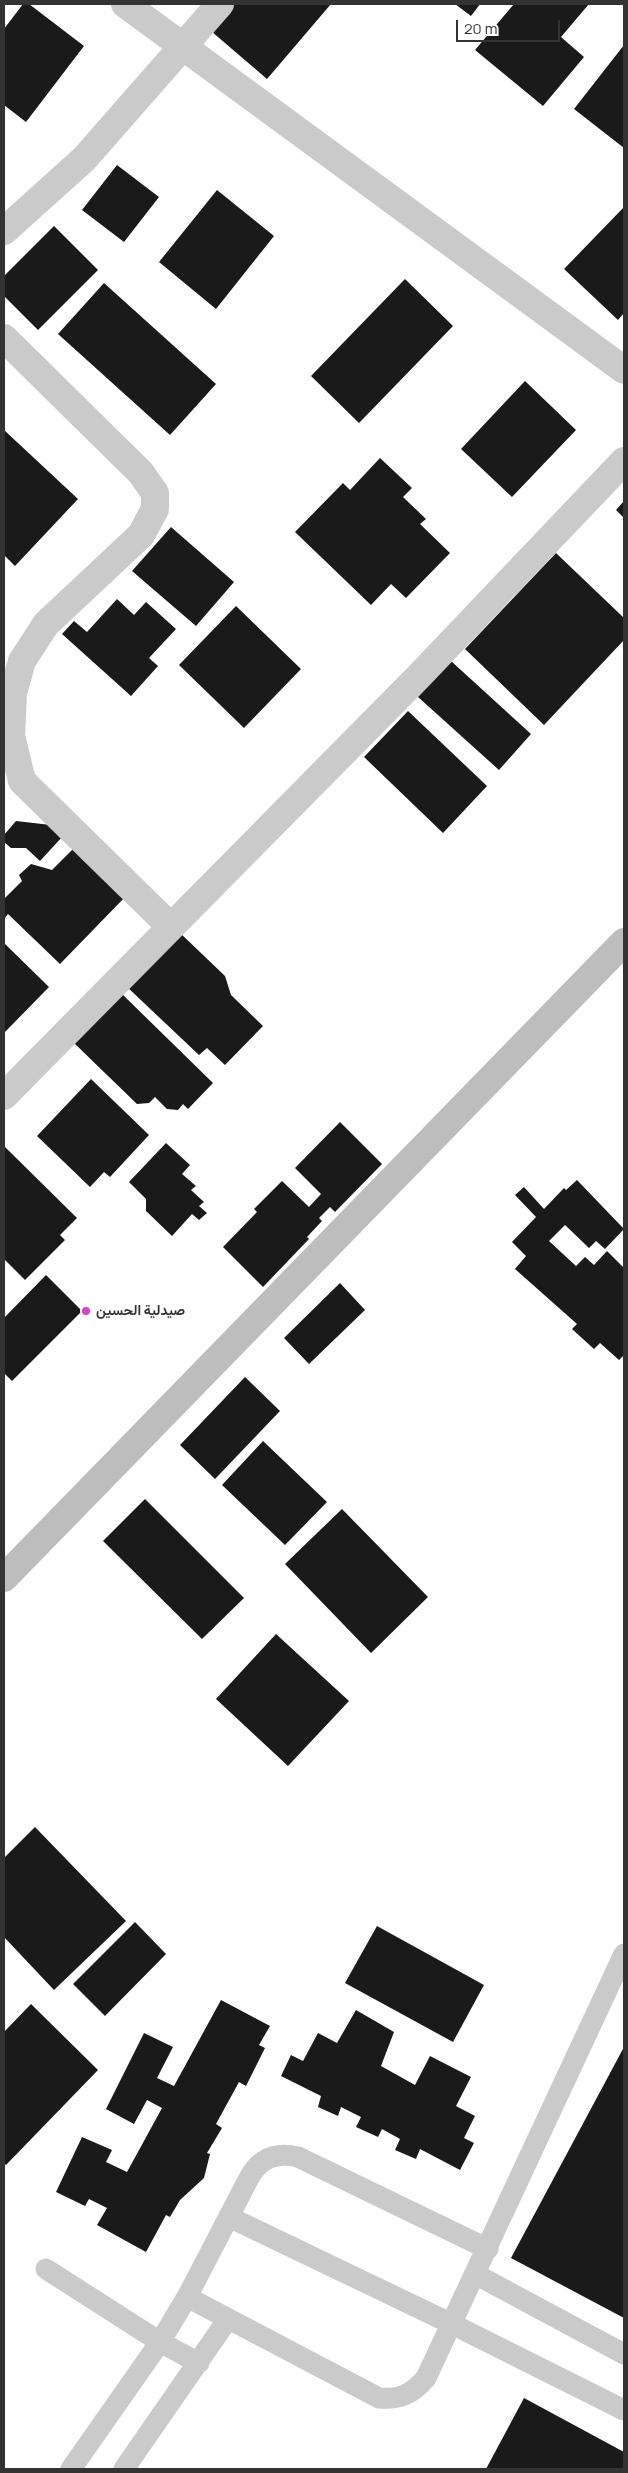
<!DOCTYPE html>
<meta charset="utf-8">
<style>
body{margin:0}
#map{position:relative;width:628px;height:2473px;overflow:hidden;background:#fff;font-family:Manrope,sans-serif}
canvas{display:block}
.frame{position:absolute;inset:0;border:5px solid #333;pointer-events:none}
.scale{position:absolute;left:456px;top:20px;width:104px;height:22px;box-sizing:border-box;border:2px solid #333;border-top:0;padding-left:6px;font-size:15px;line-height:18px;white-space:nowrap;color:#333;-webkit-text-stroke:4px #fff;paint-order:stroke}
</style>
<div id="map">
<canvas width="628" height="2473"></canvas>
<div class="frame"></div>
<div class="scale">20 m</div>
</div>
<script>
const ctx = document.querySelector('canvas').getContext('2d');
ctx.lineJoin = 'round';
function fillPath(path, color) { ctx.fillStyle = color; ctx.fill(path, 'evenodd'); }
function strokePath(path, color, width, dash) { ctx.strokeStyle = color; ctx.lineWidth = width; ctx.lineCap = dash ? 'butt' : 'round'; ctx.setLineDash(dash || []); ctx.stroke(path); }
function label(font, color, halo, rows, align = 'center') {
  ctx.font = font + ' Manrope,Vazirmatn,sans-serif'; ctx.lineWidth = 5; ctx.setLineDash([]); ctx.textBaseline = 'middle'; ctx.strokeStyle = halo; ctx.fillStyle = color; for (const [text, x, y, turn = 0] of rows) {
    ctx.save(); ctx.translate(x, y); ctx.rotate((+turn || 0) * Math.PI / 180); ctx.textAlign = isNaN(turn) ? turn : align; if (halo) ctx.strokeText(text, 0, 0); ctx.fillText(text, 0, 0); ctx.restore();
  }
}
fillPath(new Path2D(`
 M23 4H29L84 46 26 122 4 105V29Z
 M234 4H331L267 79 211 31Z
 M455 4H480L471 16Z
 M514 4H589L561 37 584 57 543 106 475 50Z
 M624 45V148L574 109Z
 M117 165 159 197 124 242 82 210Z
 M217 190 274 236 216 309 159 262Z
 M624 207V313L618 320 564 269Z
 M54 226 98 270 38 330 4 296V276Z
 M405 279 453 326 359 423 311 376Z
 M104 283 216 384 170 435 58 334Z
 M525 381 576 430 512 497 461 449Z
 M4 430 78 499 15 566 4 555Z
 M380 458 412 488 403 497 426 519 420 524 450 553 406 598 391 584 371 605 295 532 343 483 350 490Z
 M624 501V518L616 510Z
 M171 527 234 582 196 626 132 571Z
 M556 553 624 618V640L544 725 465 649Z
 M117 599 134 615 146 602 176 629 149 658 158 666 131 696 62 634 74 621 87 632Z
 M236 606 301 669 244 728 179 665Z
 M451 661 531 734 499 770 418 697Z
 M408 711 487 786 443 833 364 757Z
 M16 821 51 825 63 836 40 861 26 848H11L4 842V835Z
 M77 845 128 894 60 964 8 914 4 919V897L5 898 22 881 19 875 31 864 52 870Z
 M178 931 225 976 231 995 263 1026 225 1065 207 1048 199 1055 126 986Z
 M4 943 49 987 4 1033Z
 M122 994 213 1083 188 1109 183 1104 178 1110 167 1109 155 1097 149 1103 137 1104 74 1043Z
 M91 1079 149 1135 110 1177 104 1172 90 1187 37 1136Z
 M340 1122 382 1164 335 1212 330 1207 319 1218 322 1221 307 1237 309 1239 263 1287 223 1247 257 1212 254 1209 282 1181 309 1207 321 1194 295 1168Z
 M166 1143 190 1165 182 1174 196 1186 191 1190 204 1202 199 1206 207 1213 199 1220 192 1214 172 1236 146 1211V1199L129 1182Z
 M4 1146 77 1218 60 1235 65 1240 25 1280 4 1259Z
 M577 1180 624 1229 605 1249 596 1241 589 1248 565 1225 549 1241 576 1266 585 1257 594 1265 607 1251 624 1268V1355L619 1360 600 1343 594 1349 572 1329 577 1324 515 1269 526 1256 512 1242 536 1217 515 1195 524 1187 544 1209 564 1188 566 1190Z
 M46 1275 82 1311 12 1381 4 1373V1318Z
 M340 1283 365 1310 309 1364 284 1338Z
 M245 1377 280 1411 215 1479 180 1445Z
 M263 1441 327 1502 285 1545 222 1485Z
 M145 1499 244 1598 202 1639 103 1541Z
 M342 1509 428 1597 371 1653 285 1564Z
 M276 1634 349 1701 288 1766 216 1699Z
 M35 1827 126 1921 54 1990 4 1937V1858Z
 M135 1922 166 1954 105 2016 73 1984Z
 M377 1926 484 1985 453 2042 345 1983Z
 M221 2000 270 2026 259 2045 265 2048 246 2086 239 2082 216 2124 222 2128 207 2153 210 2154 204 2178 180 2200 170 2217 166 2215 146 2252 97 2225 107 2208 89 2199 85 2206 56 2192 82 2137 112 2150 106 2162 127 2172 162 2108 147 2100 134 2124 106 2109 144 2033 173 2047 157 2078 174 2086Z
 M31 2004 98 2070 6 2165 4 2163V2032Z
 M356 2010 394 2032 381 2066 415 2085 430 2056 471 2077 456 2106 475 2116 464 2138 474 2143 460 2170 420 2149 416 2159 395 2150 400 2139 382 2129 378 2137 356 2127 361 2117 341 2107 338 2116 318 2107 321 2096 281 2076 291 2055 303 2061 318 2033 337 2043Z
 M624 2047V2318L511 2258Z
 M524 2398 624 2452V2469H486Z`), '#1a1a1a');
strokePath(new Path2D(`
 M229 2217 452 2324 624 2410
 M46 2269 160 2342 199 2363
 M475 2274 624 2354
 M187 2297 379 2398C400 2400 412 2394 426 2378L624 1954
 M71 2469 160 2342 187 2297 249 2178C260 2158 276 2152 298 2157L488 2249
 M124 2469 228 2319`), '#cacaca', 21);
strokePath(new Path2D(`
 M125 4 624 370
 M4 231 84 159 220 4
 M4 338 141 473 155 493V509L141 535 46 624 22 661 13 693 11 736 22 781 170 926
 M4 1096 421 674 624 461`), '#cacaca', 28);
strokePath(new Path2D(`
 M4 1578 624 942`), '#bdbdbd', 28);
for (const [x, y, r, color] of [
 [86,1311,5,"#de40c7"]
]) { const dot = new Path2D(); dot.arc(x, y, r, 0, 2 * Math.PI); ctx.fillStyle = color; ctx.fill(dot); strokePath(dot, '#fff', 2); }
label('bold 14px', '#333', '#fff', [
 ["صيدلية الحسين",96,1311]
], 'left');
</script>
